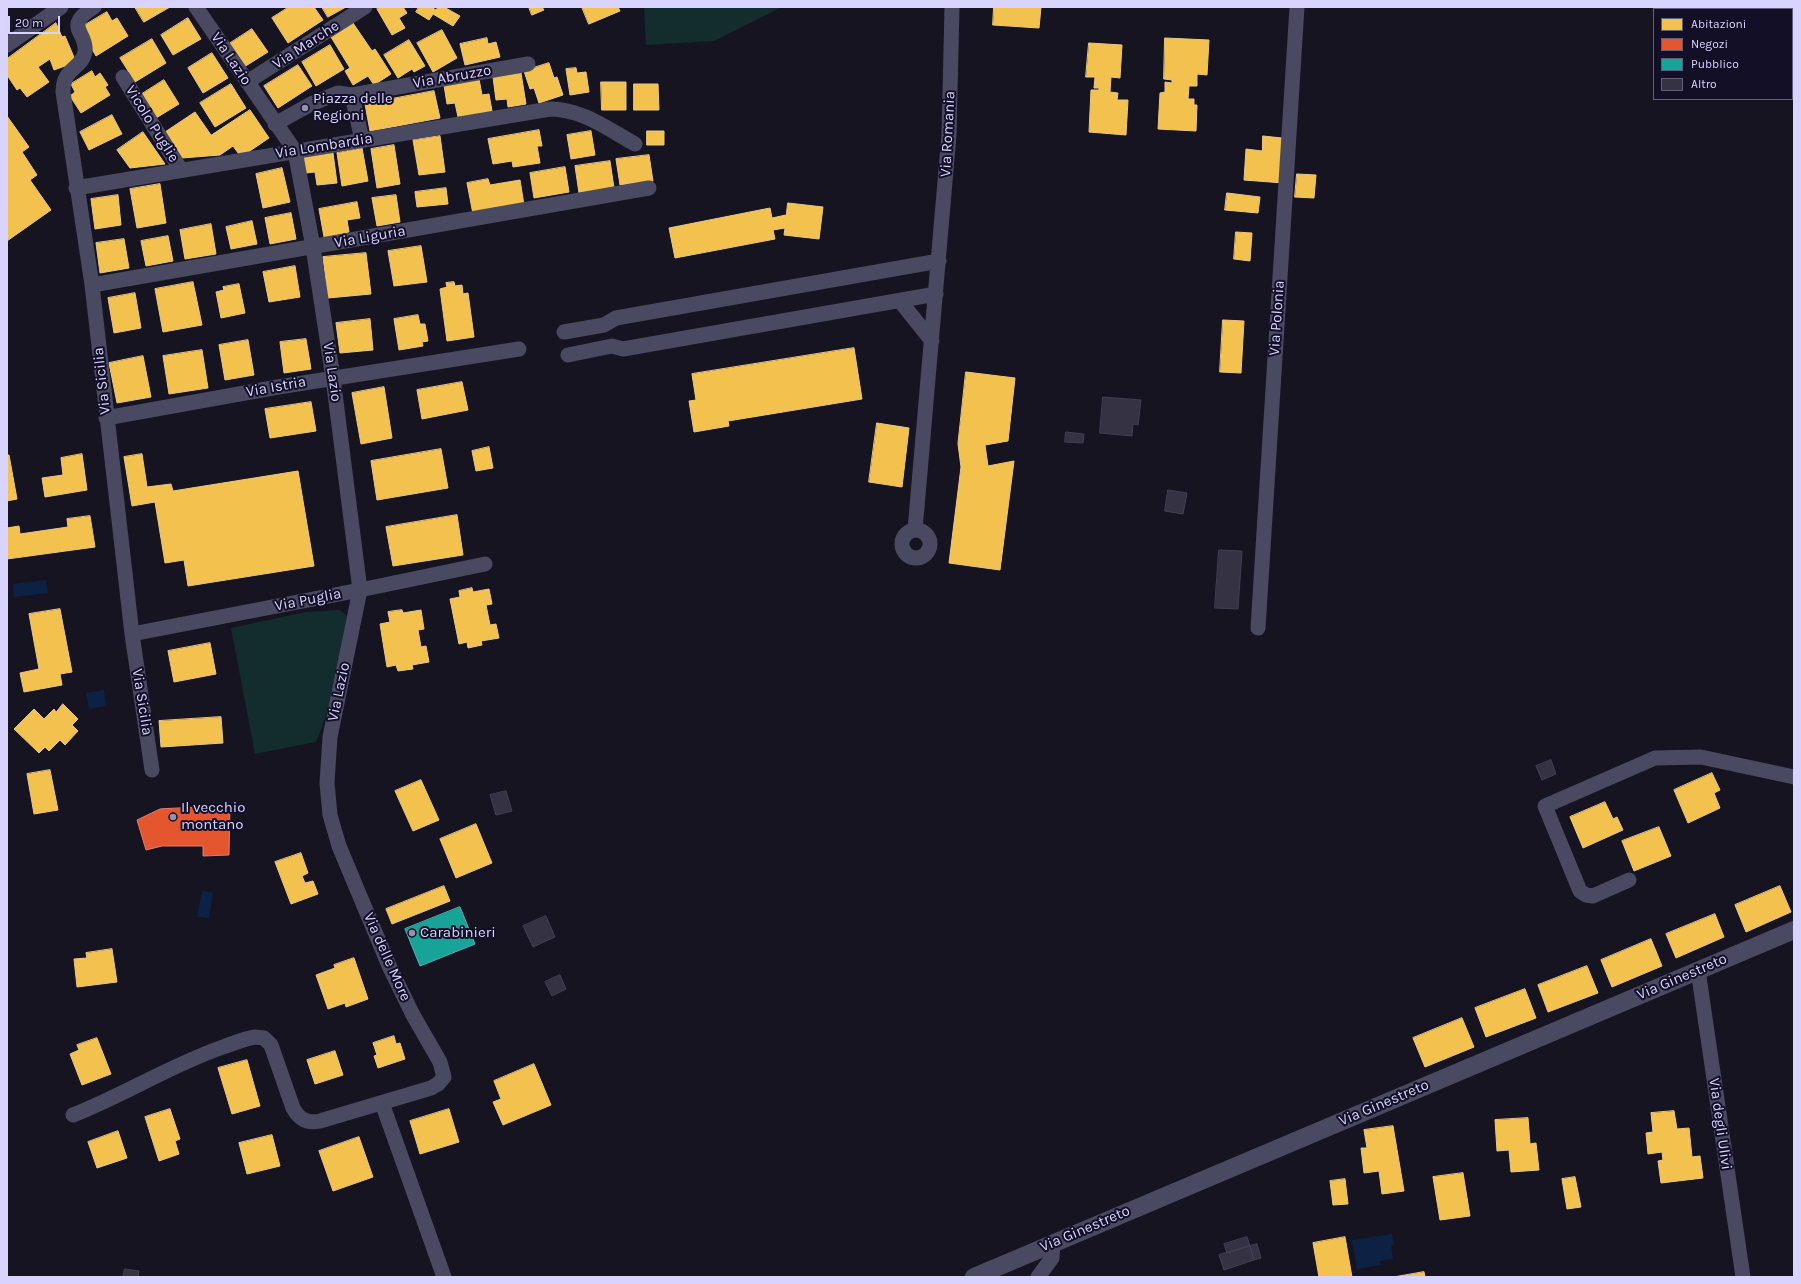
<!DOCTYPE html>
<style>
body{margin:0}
#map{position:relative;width:1801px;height:1284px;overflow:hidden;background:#161421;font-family:Karla,sans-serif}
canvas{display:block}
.frame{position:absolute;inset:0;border:8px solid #d9d4ff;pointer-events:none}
.legend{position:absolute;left:1653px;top:8px;width:140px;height:92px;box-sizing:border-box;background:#130f26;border:1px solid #625e7d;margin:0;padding:5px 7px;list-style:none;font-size:12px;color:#d9d4ff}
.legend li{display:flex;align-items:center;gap:8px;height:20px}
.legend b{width:20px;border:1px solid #625e7d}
.scale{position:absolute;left:8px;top:16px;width:52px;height:18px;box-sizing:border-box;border:2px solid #d9d4ff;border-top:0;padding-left:5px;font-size:12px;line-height:14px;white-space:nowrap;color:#d9d4ff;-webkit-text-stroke:3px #130f26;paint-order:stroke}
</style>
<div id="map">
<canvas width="1801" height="1284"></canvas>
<div class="frame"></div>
<ul class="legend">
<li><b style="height:11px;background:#f2c14e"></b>Abitazioni</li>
<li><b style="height:11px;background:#e4572e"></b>Negozi</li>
<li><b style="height:11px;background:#17a398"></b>Pubblico</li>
<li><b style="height:11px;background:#343243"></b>Altro</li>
</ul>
<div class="scale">20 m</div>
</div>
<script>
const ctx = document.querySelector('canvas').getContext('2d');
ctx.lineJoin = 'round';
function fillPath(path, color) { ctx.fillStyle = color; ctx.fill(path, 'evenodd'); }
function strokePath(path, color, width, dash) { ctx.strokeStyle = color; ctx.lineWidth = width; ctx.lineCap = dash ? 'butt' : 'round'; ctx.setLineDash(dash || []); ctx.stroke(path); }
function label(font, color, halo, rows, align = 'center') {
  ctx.font = font + ' Karla,sans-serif'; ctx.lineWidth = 4; ctx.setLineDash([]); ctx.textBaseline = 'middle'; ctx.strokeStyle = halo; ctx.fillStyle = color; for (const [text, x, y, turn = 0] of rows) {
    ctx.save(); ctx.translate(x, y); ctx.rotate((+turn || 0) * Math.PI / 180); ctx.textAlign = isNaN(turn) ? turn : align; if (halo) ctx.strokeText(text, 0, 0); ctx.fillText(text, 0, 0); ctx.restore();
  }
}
fillPath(new Path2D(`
 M644 7H782L714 41 646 45Z
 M340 610 347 616C339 658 333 704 316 742L255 754 231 628 306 612Z`), '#132c2d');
fillPath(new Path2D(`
 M46 580 48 593 14 597 13 584Z
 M104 690 106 706 89 709 86 693Z
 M202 891 213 892 209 918 197 917Z
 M1392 1234 1394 1245H1391L1393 1259 1380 1261 1381 1265 1357 1269 1352 1240Z`), '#0d2144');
const homes = new Path2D(`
 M135 7H170L144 22Z
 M289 7H314L323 20 288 43 272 18Z
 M322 7H346L328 17Z
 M381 7H403L407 13 399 18 405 28 392 35 377 9Z
 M419 7H431L436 10 438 7H444L460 16 453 26 433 14 429 20 416 12Z
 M529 7H542L544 10 532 15Z
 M582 7H618L620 11 589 24Z
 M994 7H1041L1039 28 993 25Z
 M107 12 112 21 117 18 128 36 96 56 80 28Z
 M188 18 201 39 173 55 161 35Z
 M56 23 62 37 65 36 76 62 54 70 50 59 38 67 49 82 27 97 20 88 17 90 7 75V59Z
 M353 23 372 51 375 49 391 74 374 85 368 76 353 85 345 71 350 68 331 37Z
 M252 29 268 52 244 67 229 44Z
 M442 30 457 58 433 72 417 43Z
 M487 38 488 44 496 42 500 57 465 65 460 44Z
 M1165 38 1209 40 1207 75 1197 74V86H1189L1188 99H1194V105H1197L1196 131 1158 129 1160 93 1165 92V82L1172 83V80L1164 79Z
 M152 39 166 63 135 82 120 58Z
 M409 40 425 66 414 72 412 69 398 78 384 55Z
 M1089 43 1122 45 1120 78 1111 77 1110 92 1118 93 1117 100H1128L1126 135 1089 132 1091 90H1099V88H1094L1095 77H1086Z
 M330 45 344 69 316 86 302 62Z
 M212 53 228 78 203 93 188 68Z
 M549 63 554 78 557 77 563 95 539 103 534 88 530 89 524 71Z
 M298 65 312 86 278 108 264 86Z
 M576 68 577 73 586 72 589 92 570 95 566 69Z
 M92 71 95 77 100 73 108 85 105 87 110 95 81 113 70 96 75 92 71 84Z
 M521 73 526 104 508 107 507 99 496 100 493 77Z
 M479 79 482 95 489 94 492 111 458 117 455 103 447 104 444 85Z
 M164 80 179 104 156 118 142 94Z
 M601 82H626V110H602Z
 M231 84 246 108 215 127 200 103Z
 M634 84H658L659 110H634Z
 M434 91 440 118 370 131 365 104Z
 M250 110 269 138 241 157 233 146 220 155 182 158 165 132 195 112 211 135Z
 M112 115 122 134 89 150 80 132Z
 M7 116 29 147 22 152 37 175 30 180 51 210 7 241Z
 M539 130 542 146H537L540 163 513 167 512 161 493 164 488 139Z
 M591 131 595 155 571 159 567 135Z
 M647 131H664V145H647Z
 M143 132 165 164 130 168 117 150Z
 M440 136 445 172 419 175 413 140Z
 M1263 136 1282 138 1283 183 1244 180 1246 149 1262 151Z
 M394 145 400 184 377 188 371 149Z
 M362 148 368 181 342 186 337 153Z
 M333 153 337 183 317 185 315 172 306 173 304 157Z
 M649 155 653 181 620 185 616 159Z
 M610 161 614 188 579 193 575 166Z
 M565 167 569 192 534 198 530 173Z
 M282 168 290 202 263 208 256 174Z
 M1297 174 1316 175 1314 198 1295 197Z
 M488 179 490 185 520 180 524 205 473 214 467 183Z
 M160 184 166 223 137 228 130 189Z
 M446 188 448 204 417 207 415 192Z
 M1227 193 1260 197 1258 213 1225 210Z
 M118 195 121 225 95 229 91 199Z
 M396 195 400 222 377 226 372 198Z
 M357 202 360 218 347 220 349 232 324 237 319 209Z
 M788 203 823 207 819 239 784 235 785 228 773 230 775 239 675 258 669 228 770 208 772 218 786 215Z
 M291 213 296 239 270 244 265 218Z
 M252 221 257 244 231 249 226 227Z
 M211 224 216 254 185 259 180 230Z
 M1236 232 1252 233 1250 261 1234 259Z
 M168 236 173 261 146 266 141 241Z
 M124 239 129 268 100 273 96 243Z
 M421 246 427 282 394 286 388 251Z
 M366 253 371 294 328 298 323 257Z
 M295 266 300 297 269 302 263 272Z
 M193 282 202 325 163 332 155 289Z
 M454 282 455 286 462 285 463 294 468 293 474 337 447 341 440 289 447 287 446 283Z
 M239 284 245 313 221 318 216 292 224 290 223 287Z
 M135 293 141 328 114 333 108 298Z
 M418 315 420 324H425L428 341 422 342 423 346 399 350 394 319Z
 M370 319 373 350 340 353 336 323Z
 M1223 320 1244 321 1241 373 1220 372Z
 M306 339 311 369 284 373 280 342Z
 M248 340 254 375 225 380 219 345Z
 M854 348 862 399 728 421 729 426 694 432 689 401 696 400 692 374Z
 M202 350 208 388 169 394 163 356Z
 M143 356 151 397 117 403 109 363Z
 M966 372 1015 378 1008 441 985 445 988 466 1014 461 1000 570 949 563 961 467 958 444Z
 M462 382 468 410 422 419 417 390Z
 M384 387 392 438 361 444 352 393Z
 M311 402 316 431 270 438 265 409Z
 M877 423 909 428 902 487 869 482Z
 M489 447 493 468 476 471 472 451Z
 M441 449 448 488 377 500 371 461Z
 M82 454 87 490 45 497 42 478 63 475 61 458Z
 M142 454 147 487 171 484 173 491 298 471 314 566 188 586 184 560 165 563 155 502 132 506 124 457Z
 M7 455H9L17 499 7 501Z
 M457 515 463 555 393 566 386 527Z
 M90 516 95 547 7 559V528L19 526 20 534 68 527 67 519Z
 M472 588 473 592 489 589 492 604 486 605 490 625 496 624 499 638 481 641 482 645 468 648 467 642 459 644 450 599 460 597 459 591Z
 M60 609 72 672 60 674 62 685 24 692 20 673 39 669 29 614Z
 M402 610 403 613 421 610 424 629 418 630 421 647 426 646 429 662 412 665 413 669 398 671 396 665 387 667 380 624 390 622 388 612Z
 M210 643 216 674 174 682 168 651Z
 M63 704 78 719 72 725 78 731 65 745 60 740 49 751 45 747 39 753 14 729 34 709 44 719 54 709 56 712Z
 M221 717 223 743 161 747 159 721Z
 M50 770 58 810 34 814 27 774Z
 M1712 773 1720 790 1714 793 1720 808 1688 823 1674 790Z
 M421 780 439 820 413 831 395 791Z
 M1605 802 1613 819 1617 817 1623 830 1583 848 1570 817Z
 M476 824 492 863 456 878 440 839Z
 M1659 827 1671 856 1634 871 1622 841Z
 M301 853 308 873 302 876 305 883 313 881 318 894 291 904 275 862Z
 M444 886 450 901 392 924 386 909Z
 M1780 886 1791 912 1746 932 1735 905Z
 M1715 914 1724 937 1676 958 1666 934Z
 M1651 939 1662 966 1612 987 1601 960Z
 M112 949 117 982 77 987 74 959 87 958 86 953Z
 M354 958 368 999 346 1007 345 1003 328 1009 316 975 335 968 334 965Z
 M1587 966 1598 993 1548 1012 1538 985Z
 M1525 989 1536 1018 1486 1037 1475 1008Z
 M1462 1018 1474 1047 1425 1067 1413 1038Z
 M394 1036 396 1044 400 1043 405 1059 378 1068 374 1056 377 1055 373 1043Z
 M97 1038 111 1074 82 1085 70 1054 79 1050 77 1045Z
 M335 1051 343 1075 315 1084 307 1060Z
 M247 1060 260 1106 232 1114 218 1068Z
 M534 1064 551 1105 503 1125 493 1102 501 1099 494 1081Z
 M170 1109 180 1139 175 1141 179 1154 159 1161 145 1117Z
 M449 1109 459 1142 420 1154 410 1121Z
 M1674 1111 1677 1129 1689 1128 1692 1157 1700 1156 1703 1178 1661 1183 1658 1161 1663 1160 1662 1152 1648 1154 1646 1133 1653 1132 1651 1113Z
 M1528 1118 1530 1144 1536 1143 1539 1170 1511 1172 1509 1150 1497 1151 1495 1120Z
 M1393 1126 1404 1191 1382 1194 1379 1171 1364 1173 1361 1148H1367L1364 1130Z
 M118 1131 127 1158 97 1168 88 1142Z
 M272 1135 280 1166 247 1174 239 1143Z
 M359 1137 373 1177 333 1191 319 1151Z
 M1463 1173 1470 1216 1440 1220 1433 1177Z
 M1575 1177 1581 1207 1567 1209 1562 1179Z
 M1345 1179 1348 1204 1333 1205 1330 1181Z
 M1345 1237 1352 1277H1319L1313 1243Z
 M1424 1272 1425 1277H1394Z`);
fillPath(homes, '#f2c14e');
strokePath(homes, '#eac783', 1);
const shops = new Path2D(`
 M230 806 229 855 203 856V846H162L146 850 137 820 160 809Z`);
fillPath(shops, '#e4572e');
strokePath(shops, '#e17c6d', 1);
const public = new Path2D(`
 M460 907 475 944 420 966 405 929Z`);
fillPath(public, '#17a398');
strokePath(public, '#51b2b7', 1);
const building = new Path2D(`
 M1103 397 1141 400 1138 425 1133 424 1132 436 1100 433Z
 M1066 432 1084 434 1083 443 1065 442Z
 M1168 490 1187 493 1183 514 1165 511Z
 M1219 550 1242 551 1238 609 1215 608Z
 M1551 760 1556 774 1542 780 1536 766Z
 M506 791 512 811 496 815 490 795Z
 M546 916 555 937 533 947 523 926Z
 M560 975 566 989 552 996 545 982Z
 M1247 1237 1250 1246 1227 1253 1224 1244Z
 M1257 1244 1261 1258 1254 1260 1250 1246Z
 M1250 1246 1254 1260 1224 1270 1219 1255Z
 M125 1269 139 1271 138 1277H123Z`);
fillPath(building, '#343243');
strokePath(building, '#433f54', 1);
strokePath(new Path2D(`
 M94 7C62 27 88 32 85 52 82 69 63 67 63 92L92 285 132 634 152 770
 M7 45 61 7
 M123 77 181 170
 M247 82 365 7
 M352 95 528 64
 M275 124 311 104 338 93 352 95 362 140
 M76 188 550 109C582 109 608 129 635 144
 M92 285 649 188
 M900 301 932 341
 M564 332 604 325 616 318 939 261
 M568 355 612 346 623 349 936 294
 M106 418 278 387 519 349
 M915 530 949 135 952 7
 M902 544a14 14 0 1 1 28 0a14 14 0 1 1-28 0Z
 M1258 628 1297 7
 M132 634 360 590 485 564
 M1629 880 1593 896 1586 895 1580 891 1545 806 1655 758 1701 757 1794 777
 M1698 970 1743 1277
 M382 1103 444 1277
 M73 1115C124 1095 171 1065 223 1047 234 1043 244 1039 255 1037L264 1038 271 1045 293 1108C299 1119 307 1124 320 1121L431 1088 438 1084 444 1077 440 1062 413 1015 390 968 339 846 330 815 327 783 330 737 360 590 333 378 313 247 295 151 196 7
 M1038 1277 1052 1258 1053 1243`), '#4a4962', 15);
strokePath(new Path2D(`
 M974 1277 1794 930`), '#4a4962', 18);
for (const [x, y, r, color] of [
 [305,108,4,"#9591b1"],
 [173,817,4,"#9591b1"],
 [412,933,4,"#9591b1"]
]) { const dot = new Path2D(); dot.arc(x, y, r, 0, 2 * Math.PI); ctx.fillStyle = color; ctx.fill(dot); strokePath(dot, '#130f26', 1.5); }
label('15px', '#d9d4ff', '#130f26', [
 ["Via Marche",306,45,-33],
 ["Via Lazio",231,59,56],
 ["Via Abruzzo",452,77,-10],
 ["Vicolo Puglie",152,124,58],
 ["Via Romania",948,134,-87],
 ["Via Lombardia",324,146,-9],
 ["Via Liguria",370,237,-10],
 ["Via Polonia",1277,318,-86],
 ["Via Lazio",332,372,82],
 ["Via Sicilia",102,381,-96],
 ["Via Istria",276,387,-10],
 ["Via Puglia",308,600,-11],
 ["Via Lazio",339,692,-78],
 ["Via Sicilia",142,702,81],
 ["Via delle More",387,957,66],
 ["Via Ginestreto",1682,977,-23],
 ["Via Ginestreto",1384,1103,-23],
 ["Via degli Ulivi",1720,1124,82],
 ["Via Ginestreto",1085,1229,-23]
]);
label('15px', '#d9d4ff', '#130f26', [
 ["Piazza delle",313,99],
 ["Regioni",313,116],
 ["Il vecchio",181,808],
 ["montano",181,825],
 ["Carabinieri",420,933]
], 'left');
</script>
